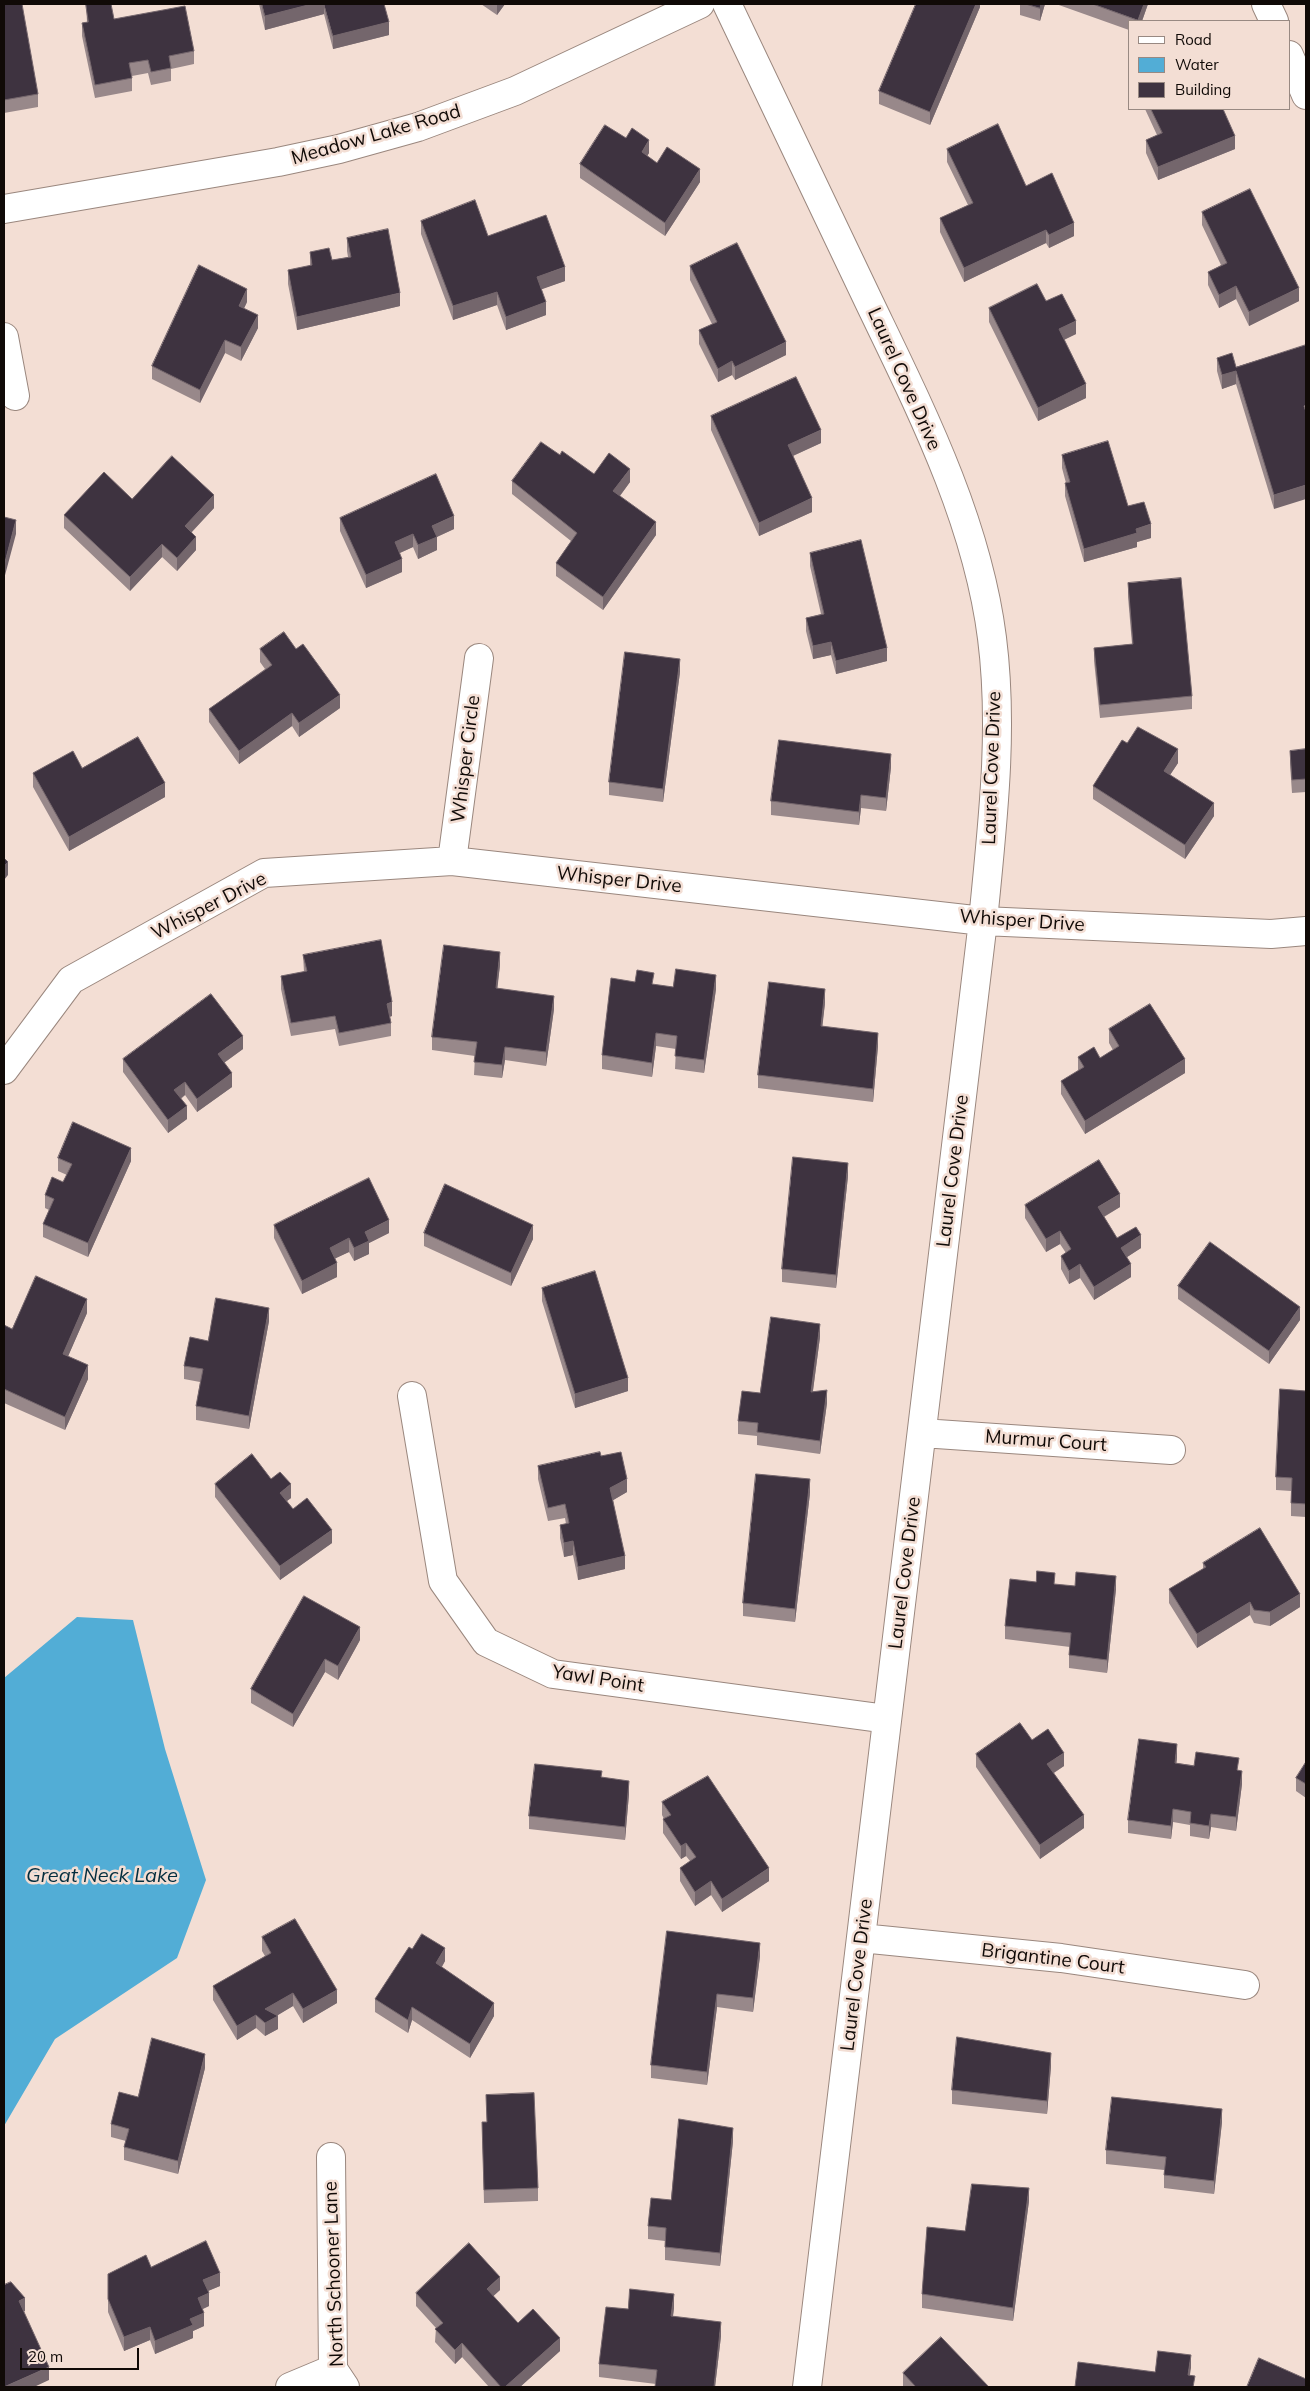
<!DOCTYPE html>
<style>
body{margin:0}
#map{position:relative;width:1310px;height:2391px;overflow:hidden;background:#f3ded4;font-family:Mulish,sans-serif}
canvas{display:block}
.frame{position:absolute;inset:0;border:5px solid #100a07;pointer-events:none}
.legend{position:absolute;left:1128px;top:20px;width:162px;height:90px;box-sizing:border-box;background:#f3ded4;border:1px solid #988982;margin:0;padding:6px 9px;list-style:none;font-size:15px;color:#100a07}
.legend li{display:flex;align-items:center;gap:10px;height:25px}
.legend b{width:25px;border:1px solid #988982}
.scale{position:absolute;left:20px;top:2348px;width:119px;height:22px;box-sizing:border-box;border:2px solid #100a07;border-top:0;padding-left:6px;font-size:15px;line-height:18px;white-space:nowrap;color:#100a07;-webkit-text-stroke:4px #f3ded4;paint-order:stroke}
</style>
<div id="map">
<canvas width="1310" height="2391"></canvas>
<div class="frame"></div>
<ul class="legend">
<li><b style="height:6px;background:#fff"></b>Road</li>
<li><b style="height:14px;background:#52add6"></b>Water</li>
<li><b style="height:14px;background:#3e3340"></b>Building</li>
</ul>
<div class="scale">20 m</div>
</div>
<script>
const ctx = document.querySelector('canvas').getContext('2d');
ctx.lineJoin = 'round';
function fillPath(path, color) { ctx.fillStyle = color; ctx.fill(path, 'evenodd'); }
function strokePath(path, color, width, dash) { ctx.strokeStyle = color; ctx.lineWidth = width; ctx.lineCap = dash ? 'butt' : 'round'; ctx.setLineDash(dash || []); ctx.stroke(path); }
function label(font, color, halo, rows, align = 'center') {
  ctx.font = font + ' Mulish,sans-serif'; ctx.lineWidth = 5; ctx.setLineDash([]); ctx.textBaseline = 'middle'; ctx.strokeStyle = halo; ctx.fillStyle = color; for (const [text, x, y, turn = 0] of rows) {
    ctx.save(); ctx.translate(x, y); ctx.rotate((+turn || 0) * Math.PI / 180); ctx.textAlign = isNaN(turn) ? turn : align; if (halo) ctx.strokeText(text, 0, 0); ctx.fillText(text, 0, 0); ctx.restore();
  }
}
fillPath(new Path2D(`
 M77 1617 133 1620 165 1749 206 1880 177 1958 55 2039 4 2126V1678Z`), '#52add6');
const street = new Path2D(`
 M727 4C774 104 822 204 870 304 921 410 977 520 992 638 1004 732 992 827 983 921L807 2387
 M1266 4 1274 21
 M1289 55 1306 95
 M4 209 278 162 339 149 418 127 515 91 700 4
 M4 337 15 396
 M452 861 479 658
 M4 1070 71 980 264 873 452 861 983 921 1271 934 1306 931
 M412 1396 443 1581 486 1642 553 1674 887 1719
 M922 1433 1171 1450
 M861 1938 1061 1958 1245 1985
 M331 2157 333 2369 345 2387
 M290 2387 333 2369`);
strokePath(street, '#9a877e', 30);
strokePath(street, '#fff', 28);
fillPath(new Path2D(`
 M86 4 114 19 194 51V64L171 69V81L151 85 148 73 132 76V91L95 98 82 36V23L87 22Z
 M259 4H384L389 35 333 49 324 14 265 30Z
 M481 4H505L497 15Z
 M980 4V7L930 125 879 104V91Z
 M1020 4H1045L1040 21 1020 15Z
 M1056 4H1148L1142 21H1129V30Z
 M4 5 38 94V107L4 113Z
 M1145 109H1223L1235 149 1158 180 1146 153V140L1157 135Z
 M947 149 1026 186 1074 236 1049 248 1046 243 964 282 940 232V218L968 205 947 162Z
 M649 153 647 156 657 163 700 182 665 236 580 178V164Z
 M1202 212 1299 301 1249 326 1236 299 1219 308 1208 285V272L1221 265 1202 225Z
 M421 221 488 236 565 281 541 289 546 315 506 330 497 305 453 320 421 234Z
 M347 238 400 306 297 330 288 284V270L310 266V252L332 260 348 257 347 251Z
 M690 266 786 355 735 380 732 375 718 382 699 344V330L712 324 690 280Z
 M1046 301 1076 334 1064 340 1086 398 1038 421 989 322V308Z
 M247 302 244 308 258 328 241 361 225 353 200 403 152 379V366Z
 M1306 345 1274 509 1236 384 1222 389 1217 371V358L1236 367Z
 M711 416 821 443 793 456 812 512 759 536 711 430Z
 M560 455 594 474 630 482 620 496 656 535 603 610 556 576V563L571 541 512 494V481Z
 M1062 455 1128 506 1151 538 1137 542V547L1084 562 1065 496V483H1066L1062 468Z
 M132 499 214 508 192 532 196 550 177 571 162 557 130 591 64 528V515Z
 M340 518 454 529 437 537V550L418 559 413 547 400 553 402 572 366 588 340 531Z
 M810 553 887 661 836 674 831 655 813 659 806 631V618L821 614 810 566Z
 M1128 583 1192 696V709L1100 718 1094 661V648L1132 644 1128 597Z
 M260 649H296L340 708 299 737 292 726 239 764 209 722V709L265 669 260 662Z
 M680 672 663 802 609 795V782Z
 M1127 743 1178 763 1170 775 1214 816 1185 859 1093 799V786Z
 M1306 749V792L1292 793 1290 764V751Z
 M891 767 886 811 861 808 859 825 771 815V801Z
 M82 768 165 797 69 851 33 787V773Z
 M303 955 392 1016 390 1017 391 1023V1036L339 1046 335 1029 291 1036 281 989V976L304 972Z
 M500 965 497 988 554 1009 546 1066 505 1060 502 1078 474 1075 475 1056 432 1050V1037Z
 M635 982 673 987 716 989 704 1073 675 1069 676 1049 656 1046 652 1077 602 1069V1055Z
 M825 1003 822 1026 878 1046 873 1102 758 1088V1075Z
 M1109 1029 1185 1073 1085 1134 1061 1094V1081L1078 1071V1057L1100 1058 1113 1050 1109 1043Z
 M243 1049 224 1063 232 1087 197 1112 185 1095 181 1099 187 1119 168 1133 123 1072V1059Z
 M58 1158 131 1161 88 1257 43 1237V1224L49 1210 45 1208V1195L63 1182 67 1175 58 1171Z
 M848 1176 836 1288 782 1282V1269Z
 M1025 1205 1120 1207 1104 1217 1117 1238 1141 1248 1127 1257 1131 1277 1094 1300 1080 1278 1069 1284 1061 1269V1256L1066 1253 1060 1244 1046 1252 1025 1218Z
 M274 1225 389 1233 369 1243V1254L354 1261 349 1252 335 1258 337 1277 302 1294 274 1238Z
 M424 1233 533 1239 511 1286 424 1246Z
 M1178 1286 1300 1320 1269 1364 1178 1299Z
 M542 1288 628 1391 575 1408 542 1301Z
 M87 1313 68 1356 88 1379 65 1430 4 1403V1325L12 1329Z
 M269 1321 249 1429 196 1420V1406L200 1382 184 1379V1366L208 1341Z
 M820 1337 813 1391 827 1403 820 1454 757 1445V1436L738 1434V1421L760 1393Z
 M1306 1391V1517L1291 1516V1491L1276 1490V1477Z
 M601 1456 627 1492 613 1500 625 1569 578 1580 573 1555 564 1557 560 1538V1525L566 1524 565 1518 548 1521 538 1479V1466Z
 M271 1479 291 1498 287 1501 293 1509 332 1543 280 1580 215 1497V1484Z
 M810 1493 795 1622 743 1616V1603Z
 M1203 1563 1300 1607 1270 1626 1254 1623 1250 1615 1197 1648 1169 1603V1589L1203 1569Z
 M1055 1585 1116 1589 1107 1673 1069 1668V1655L1070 1647 1005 1639V1626Z
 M360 1640 338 1680 325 1672 293 1727 251 1703V1689Z
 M1032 1740 1064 1766 1054 1773 1084 1828 1040 1859 976 1767V1754Z
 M1177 1758 1176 1763 1239 1771 1242 1784 1236 1831 1211 1827 1209 1839 1190 1836V1825L1173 1822 1171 1839 1128 1833V1820Z
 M1306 1762V1798L1296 1791V1778Z
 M602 1777 629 1794 625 1840 529 1829V1816Z
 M662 1802 769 1881 722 1912 711 1895 695 1906 680 1881V1868L690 1861 686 1856 681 1859 663 1833V1819H664L662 1815Z
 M667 1931 760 1956 753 2012 717 2007 707 2085 651 2078V2065Z
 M262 1937 337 2003 303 2023 293 2006 277 2015 278 2029 265 2036 256 2028 237 2040 213 2000V1986L265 1956 262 1951Z
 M412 1949 445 1961 442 1967 494 2016 470 2058 412 2020 408 2033 375 2012V1999Z
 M1051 2066 1047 2114 952 2104V2090Z
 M205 2068 178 2174 124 2160V2147L126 2141 111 2137V2124Z
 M486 2095 538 2188V2201L484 2203 482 2122H487Z
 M1222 2122 1214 2194 1164 2188V2170L1106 2164V2150Z
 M733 2141 720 2266 665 2260V2241L648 2239V2226L671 2200Z
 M1029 2201 1013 2321 922 2308V2294L965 2231Z
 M151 2267 220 2286 208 2291 209 2306 203 2309 204 2326 193 2331V2338L155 2354 150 2340 124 2351 108 2312V2299Z
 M500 2290 493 2296 518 2323 560 2351 520 2387H489L462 2357 455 2364 435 2342 436 2328 416 2306V2293Z
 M674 2308 673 2316 721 2336 715 2387H655L656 2384 599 2377V2364L628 2309Z
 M903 2373 989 2387H904L903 2386Z`), '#98888a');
fillPath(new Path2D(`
 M312 4H324V14L265 30V16Z
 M497 4H505L497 15Z
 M976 4H980V7L930 125V112Z
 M1041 4H1045L1040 21V8Z
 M1144 4H1148L1142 21H1138Z
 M389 22V35L333 49V36Z
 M1235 136V149L1158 180V167Z
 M649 140V153L642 165V152Z
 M700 169V182L665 236V223Z
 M1074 223V236L1049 248V235Z
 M1046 230V243L964 282V268Z
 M565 267V281L537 291V277Z
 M1236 286V299L1219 308V295Z
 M1299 288V301L1249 326V312Z
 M247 289V302L239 319V306Z
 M497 292V305L453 320V306Z
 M400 293V306L297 330V317Z
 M546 302V315L506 330V317Z
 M258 315V328L241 361V347Z
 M1076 321V334L1059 342V329Z
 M225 340V353L200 403V390Z
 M786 342V355L735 380V367Z
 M732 361V375L718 382V369Z
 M1236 371V384L1222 389V375Z
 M1086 384V398L1038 421V408Z
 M821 430V443L788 458V445Z
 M630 469V482L613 505V491Z
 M1306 485V499L1274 509V495Z
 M214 495V508L185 539V526Z
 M812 498V512L759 536V523Z
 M454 516V529L432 539 437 537V550L418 559V545L432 526Z
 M16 520V534L4 579V566Z
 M656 522V535L603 610V597Z
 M1151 524V538L1137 542V547L1084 562V549L1136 529Z
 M413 534V547L395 555V542Z
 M196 537V550L177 571V558Z
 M162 544V557L130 591V577Z
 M402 559V572L366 588V575Z
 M831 642V655L813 659V646Z
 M887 648V661L836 674V661Z
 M680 659V672L663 802V789Z
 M340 695V708L299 737V723Z
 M292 713V726L239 764V751Z
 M1178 749V763L1164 784V771Z
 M891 754V767L886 811V798Z
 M165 783V797L69 851V837Z
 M861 795V808L859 825V812Z
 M1214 803V816L1185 859V845Z
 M8 862V875L4 880V866Z
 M500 952V965L496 1001V988Z
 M716 975V989L704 1073V1060Z
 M825 989V1003L821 1039V1026Z
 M554 996V1009L546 1066V1052Z
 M392 1002V1016L387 1017V1004Z
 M656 1033V1046L652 1077V1063Z
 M878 1033V1046L873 1102V1089Z
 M243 1036V1049L218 1067V1054Z
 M505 1047V1060L502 1078V1065Z
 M1185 1059V1073L1085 1134V1121Z
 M232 1073V1087L197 1112V1099Z
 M185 1082V1095L174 1103V1090Z
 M187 1106V1119L168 1133V1120Z
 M131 1148V1161L88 1257V1243Z
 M848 1163V1176L836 1288V1275Z
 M1120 1194V1207L1098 1220V1207Z
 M389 1220V1233L369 1243V1254L354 1261V1248L365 1232Z
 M533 1225V1239L511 1286V1273Z
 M1060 1231V1244L1046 1252V1239Z
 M1141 1235V1248L1121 1261V1248Z
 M349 1238V1252L330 1261V1248Z
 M337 1263V1277L302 1294V1281Z
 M1080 1264V1278L1069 1284V1271Z
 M1131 1264V1277L1094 1300V1287Z
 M87 1299V1313L63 1368V1354Z
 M1300 1307V1320L1269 1364V1351Z
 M269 1308V1321L249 1429V1416Z
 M820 1324V1337L811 1405V1392Z
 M88 1365V1379L65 1430V1417Z
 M628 1378V1391L575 1408V1394Z
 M827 1390V1403L820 1454V1441Z
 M627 1479V1492L610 1502V1488Z
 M810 1479V1493L795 1622V1609Z
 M291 1484V1498L280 1506V1493Z
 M332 1530V1543L280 1580V1566Z
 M573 1541V1555L564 1557V1543Z
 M625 1556V1569L578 1580V1567Z
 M1116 1576V1589L1107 1673V1660Z
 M1300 1594V1607L1270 1626V1612Z
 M1250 1602V1615L1197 1648V1634Z
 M360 1627V1640L338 1680V1666Z
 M325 1659V1672L293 1727V1714Z
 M1177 1744V1758L1175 1776V1763Z
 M1064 1753V1766L1047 1777V1764Z
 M1242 1771V1784L1236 1831V1817Z
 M629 1781V1794L625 1840V1827Z
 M1173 1809V1822L1171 1839V1826Z
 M1211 1814V1827L1209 1839V1826Z
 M1084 1815V1828L1040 1859V1845Z
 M686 1843V1856L681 1859V1846Z
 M769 1868V1881L722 1912V1899Z
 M711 1881V1895L695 1906V1892Z
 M760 1943V1956L753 2012V1998Z
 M445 1948V1961L436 1976V1963Z
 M337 1990V2003L303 2023V2009Z
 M293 1993V2006L265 2023V2009Z
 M717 1994V2007L707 2085V2072Z
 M494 2003V2016L470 2058V2044Z
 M412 2007V2020L408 2033V2020Z
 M256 2015V2028L237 2040V2026Z
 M278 2016V2029L265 2036V2023Z
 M1051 2053V2066L1047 2114V2101Z
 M205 2054V2068L178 2174V2161Z
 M1222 2109V2122L1214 2194V2181Z
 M733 2128V2141L720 2266V2253Z
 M1029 2188V2201L1013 2321V2308Z
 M220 2273V2286L203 2293V2280Z
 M500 2277V2290L487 2302V2289Z
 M209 2293V2306L198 2311V2298Z
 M674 2294V2308L671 2330V2316Z
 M25 2298V2311L19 2314V2301Z
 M204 2313V2326L193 2331V2338L155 2354V2341L190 2319Z
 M721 2322V2336L715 2387H714Z
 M150 2327V2340L124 2351V2337Z
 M560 2338V2351L520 2387H505Z
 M462 2343V2357L455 2364V2350Z
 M1191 2355V2368L1188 2387V2375Z
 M49 2367V2380L34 2387H4Z`), '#74666c');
const building = new Path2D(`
 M11 4H22L38 94 4 100V5Z
 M86 4H111L114 19 185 6 194 51 169 56 171 68 151 72 148 60 129 63 132 78 95 85 82 23 88 22Z
 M262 4H312L265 16Z
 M324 4H384L389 22 333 36Z
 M916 4H976L930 112 879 91Z
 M1026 4H1041L1040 8Z
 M1093 4H1144L1138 20Z
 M1151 109H1223L1235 136 1158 167 1146 140 1162 133Z
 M998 124 1026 186 1052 173 1074 223 1049 235 1046 230 964 268 940 218 973 203 947 149Z
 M605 125 626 138 632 128 649 140 642 152 657 163 667 147 700 169 665 223 580 164Z
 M1250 189 1299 288 1249 312 1236 286 1219 295 1208 272 1227 263 1202 212Z
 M475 200 488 236 546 215 565 267 537 277 546 302 506 317 497 292 453 306 421 221Z
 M388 229 400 293 297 317 288 270 312 265 310 252 329 248 332 260 351 257 347 238Z
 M737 243 786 342 735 367 732 361 718 369 699 330 717 322 690 266Z
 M199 265 247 289 239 306 258 315 241 347 225 340 200 390 152 366Z
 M1037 284 1046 301 1062 294 1076 321 1059 329 1086 384 1038 408 989 308Z
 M1306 345V405L1304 406 1306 412V485L1274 495 1236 371 1222 375 1217 358 1232 353 1236 367Z
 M796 377 821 430 788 445 812 498 759 523 711 416Z
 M1108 441 1128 506 1144 502 1151 524 1136 529 1137 533 1084 549 1065 483 1070 482 1062 455Z
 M541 442 560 455 562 451 594 474 609 453 630 469 613 491 656 522 603 597 556 563 577 533 512 481Z
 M172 456 214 495 185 526 196 537 177 558 162 544 130 577 64 515 104 472 132 499Z
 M436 474 454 516 432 526 437 537 418 545 413 534 395 542 402 559 366 575 340 518Z
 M4 517 16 520 4 566Z
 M861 540 887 648 836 661 831 642 813 646 806 618 824 614 810 553Z
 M1181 578 1192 696 1100 705 1094 648 1133 644 1128 583Z
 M284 632 296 649 303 644 340 695 299 723 292 713 239 751 209 709 272 665 260 649Z
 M625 652 680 659 663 789 609 782Z
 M1138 727 1178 749 1164 771 1214 803 1185 845 1093 786 1122 740 1127 743Z
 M138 737 165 783 69 837 33 773 73 751 82 768Z
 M779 740 891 754 886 798 861 795 859 812 771 801Z
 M1306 749V779L1292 780 1290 751Z
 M4 858 8 862 4 866Z
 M381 940 392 1002 387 1004 391 1023 339 1033 335 1016 291 1023 281 976 307 971 303 955Z
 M444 945 500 952 496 988 554 996 546 1052 505 1047 502 1065 474 1062 477 1042 432 1037Z
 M676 969 716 975 704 1060 675 1056 677 1036 656 1033 652 1063 602 1055 611 978 635 982 637 970 654 973 652 984 673 987Z
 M769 982 825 989 821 1026 878 1033 873 1089 758 1075Z
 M211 994 243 1036 218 1054 232 1073 197 1099 185 1082 174 1090 187 1106 168 1120 123 1059Z
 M1150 1004 1185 1059 1085 1121 1061 1081 1084 1067 1078 1057 1094 1047 1100 1058 1119 1046 1109 1029Z
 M73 1122 131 1148 88 1243 43 1224 54 1199 45 1195 52 1177 63 1182 72 1164 58 1158Z
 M793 1157 848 1163 836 1275 782 1269Z
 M1099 1160 1120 1194 1098 1207 1117 1238 1136 1227 1141 1235 1121 1248 1131 1264 1094 1287 1080 1264 1069 1271 1061 1256 1071 1249 1060 1231 1046 1239 1025 1205Z
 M369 1178 389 1220 365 1232 369 1241 354 1248 349 1238 330 1248 337 1263 302 1281 274 1225Z
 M445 1184 533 1225 511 1273 424 1233Z
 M1210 1242 1300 1307 1269 1351 1178 1286Z
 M595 1271 628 1378 575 1394 542 1288Z
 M36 1276 87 1299 63 1354 88 1365 65 1417 4 1389V1325L12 1329Z
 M216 1298 269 1308 249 1416 196 1406 203 1369 184 1366 190 1337 208 1341Z
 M771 1317 820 1324 811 1392 827 1390 820 1441 757 1432 758 1423 738 1421 742 1391 760 1393Z
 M1280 1389 1306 1391V1504L1291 1503 1292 1478 1276 1477Z
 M600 1452 601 1456 621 1452 627 1479 610 1488 625 1556 578 1567 573 1541 564 1543 560 1525 569 1523 565 1504 548 1508 538 1466Z
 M252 1454 271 1479 280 1472 291 1484 280 1493 293 1509 307 1498 332 1530 280 1566 215 1484Z
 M756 1474 810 1479 795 1609 743 1603Z
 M1260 1528 1300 1594 1270 1612 1254 1610 1250 1602 1197 1634 1169 1589 1206 1567 1203 1563Z
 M1037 1571 1055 1573 1054 1584 1075 1586 1076 1572 1116 1576 1107 1660 1069 1655 1071 1633 1005 1626 1010 1579 1036 1582Z
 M304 1596 360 1627 338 1666 325 1659 293 1714 251 1689Z
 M1020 1723 1032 1740 1048 1729 1064 1753 1047 1764 1084 1815 1040 1845 976 1754Z
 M1139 1739 1177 1744 1175 1763 1194 1766 1196 1752 1239 1758 1237 1770 1242 1771 1236 1817 1211 1814 1209 1826 1190 1823 1191 1812 1173 1809 1171 1826 1128 1820Z
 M1306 1762V1784L1296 1778Z
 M535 1764 602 1771 601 1777 629 1781 625 1827 529 1816Z
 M708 1776 769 1868 722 1899 711 1881 695 1892 680 1868 696 1857 686 1843 681 1846 663 1819 671 1815 662 1802Z
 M295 1919 337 1990 303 2009 293 1993 265 2009 278 2016 265 2023 256 2015 237 2026 213 1986 271 1953 262 1937Z
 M667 1931 760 1943 753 1998 717 1994 707 2072 651 2065Z
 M422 1934 445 1948 436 1963 494 2003 470 2044 412 2007 408 2020 375 1999 409 1947 412 1949Z
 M957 2037 1051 2053 1047 2101 952 2090Z
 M152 2038 205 2054 178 2161 124 2147 129 2129 111 2124 119 2092 138 2097Z
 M534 2093 538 2188 484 2190 482 2122H487L486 2095Z
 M1112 2097 1222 2109 1214 2181 1164 2175 1166 2157 1106 2150Z
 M679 2119 733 2128 720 2253 665 2247 666 2228 648 2226 651 2198 671 2200Z
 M972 2184 1029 2188 1013 2308 922 2294 927 2227 965 2231Z
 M206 2241 220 2273 203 2280 209 2293 198 2298 204 2313 190 2319 193 2325 155 2341 150 2327 124 2337 108 2299V2274L146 2255 151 2267Z
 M469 2243 500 2277 487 2289 518 2323 533 2309 560 2338 505 2387H501L462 2343 455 2350 435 2329 443 2323 416 2293Z
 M11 2282 25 2298 19 2301 49 2367 4 2387V2285Z
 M630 2289 674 2294 671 2316 721 2322 714 2387H655L657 2370 599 2364 606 2307 628 2309Z
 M941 2337 989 2387H916L903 2373Z
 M1158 2351 1191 2355 1188 2375 1195 2376 1193 2387H1075L1078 2362 1155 2372Z
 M1259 2358 1306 2379V2387H1247Z`);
fillPath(building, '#3e3340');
strokePath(building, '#74666c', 1);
label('19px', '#100a07', '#f3ded4', [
 ["Meadow Lake Road",376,135,-16],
 ["Laurel Cove Drive",904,379,66],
 ["Whisper Circle",466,759,-83],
 ["Laurel Cove Drive",992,768,-88],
 ["Whisper Drive",619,880,6],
 ["Whisper Drive",209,906,-27],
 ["Whisper Drive",1022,921,4],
 ["Laurel Cove Drive",953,1171,-83],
 ["Murmur Court",1046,1441,4],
 ["Laurel Cove Drive",905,1573,-83],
 ["Yawl Point",598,1679,9],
 ["Brigantine Court",1053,1959,7],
 ["Laurel Cove Drive",857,1975,-83],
 ["North Schooner Lane",334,2274,-92]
]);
label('italic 20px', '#032d3e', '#f3ded4', [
 ["Great Neck Lake",102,1876]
]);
</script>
